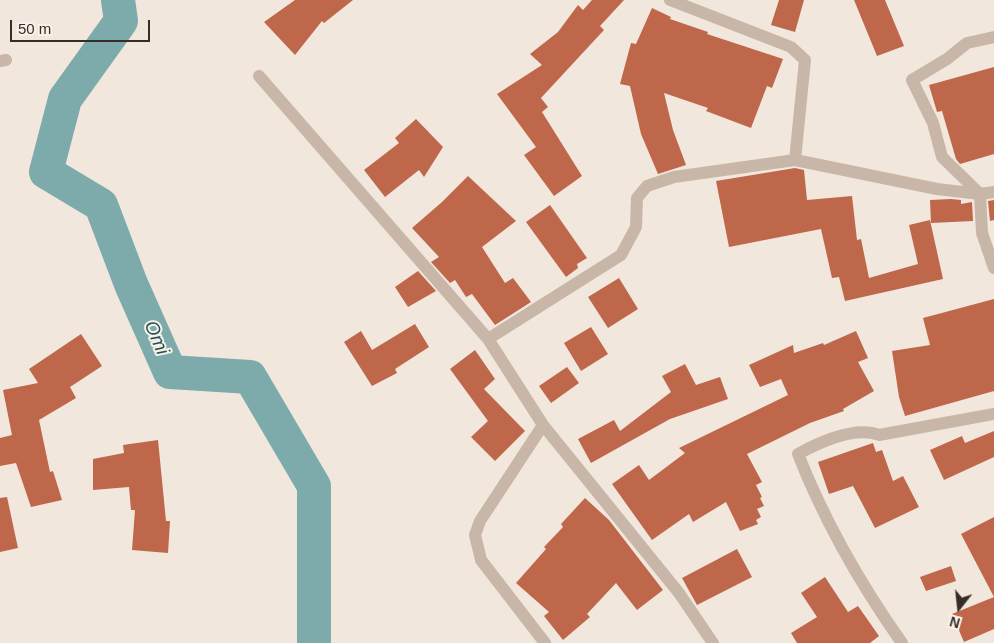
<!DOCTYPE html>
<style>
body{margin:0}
#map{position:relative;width:994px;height:643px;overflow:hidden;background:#f1e7dc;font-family:Arial,sans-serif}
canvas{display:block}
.north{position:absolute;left:934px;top:583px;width:50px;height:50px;-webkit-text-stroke:4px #f9f1e8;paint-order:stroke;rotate:196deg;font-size:14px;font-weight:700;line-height:20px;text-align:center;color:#362c28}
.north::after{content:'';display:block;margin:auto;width:18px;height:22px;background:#362c28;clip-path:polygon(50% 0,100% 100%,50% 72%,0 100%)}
.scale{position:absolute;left:10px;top:20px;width:140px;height:22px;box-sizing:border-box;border:2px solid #362c28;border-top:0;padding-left:6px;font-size:15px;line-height:18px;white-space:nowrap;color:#362c28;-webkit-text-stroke:4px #f9f1e8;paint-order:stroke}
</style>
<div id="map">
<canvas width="994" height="643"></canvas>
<div class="north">N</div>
<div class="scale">50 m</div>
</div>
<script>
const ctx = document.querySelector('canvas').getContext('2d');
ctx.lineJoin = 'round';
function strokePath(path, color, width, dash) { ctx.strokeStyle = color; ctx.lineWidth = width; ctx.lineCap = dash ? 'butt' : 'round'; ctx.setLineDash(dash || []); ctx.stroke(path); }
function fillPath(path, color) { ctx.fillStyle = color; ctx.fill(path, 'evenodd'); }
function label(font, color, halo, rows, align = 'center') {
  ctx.font = font + ' Arial,sans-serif'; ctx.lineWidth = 4; ctx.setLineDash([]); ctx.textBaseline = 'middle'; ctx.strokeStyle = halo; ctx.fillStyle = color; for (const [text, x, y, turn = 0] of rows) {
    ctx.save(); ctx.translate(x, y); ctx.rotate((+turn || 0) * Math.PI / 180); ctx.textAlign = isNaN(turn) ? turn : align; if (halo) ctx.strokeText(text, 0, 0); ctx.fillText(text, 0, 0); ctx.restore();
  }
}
strokePath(new Path2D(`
 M118 0 121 21 65 99 46 172 101 205 131 284 170 372 250 377 314 486V643`), '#7dabac', 34);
fillPath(new Path2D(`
 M295 0H353L324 23 322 21 295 55 264 22Z
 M592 0H624L600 26 604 30 541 98 548 107 542 112 582 176 554 196 524 155 536 147 497 94 542 65 530 54 558 32 578 5 583 10Z
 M779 0H804L795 32 771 25Z
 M854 0H885L904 46 877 56Z
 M652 8 671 17 670 19 708 32 707 34 783 59 772 88 767 86 751 128 706 111 708 108 664 93 673 130 686 165 658 174 641 134 630 86 620 84 631 43 636 44Z
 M994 67V154L960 164 956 159 942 111 937 112 929 85Z
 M416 119 443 147 424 177 419 170 385 197 364 170 399 143 395 138Z
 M795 168 804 170 807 200 852 196 857 240 861 239 869 278 918 264 909 225 930 220 943 279 845 301 839 277 832 278 821 229 729 247 716 181Z
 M468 176 516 221 482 247 505 283 513 278 531 302 495 325 472 294 466 297 455 280 450 283 431 262 439 257 412 228 442 202Z
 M951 199 961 200V204L972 202 973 221 931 223 930 200Z
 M994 200V220L990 221 988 201Z
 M550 205 587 258 577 264 578 268 566 277 526 222Z
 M418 271 436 291 408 307 395 287Z
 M619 278 638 309 608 328 588 297Z
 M994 299V391L905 416 899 397 892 351 930 345 923 318Z
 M415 324 429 347 395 369 397 373 372 386 344 342 361 331 372 350Z
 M591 327 608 354 581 371 564 343Z
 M856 331 868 358 858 362 874 391 843 409 844 411 810 423 747 454 762 482 756 485 762 497 760 498 764 506 757 509 761 517 756 520 758 524 740 531 726 502 693 522 689 514 652 540 612 484 639 465 649 480 685 453 679 448 788 395 781 379 760 387 749 365 793 345 794 353 823 343 824 345Z
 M81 334 102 366 70 387 76 398 39 420 50 472 53 471 62 500 31 507 16 463 0 466V438L12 435 3 390 38 383 29 369Z
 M475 350 495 379 484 389 525 431 495 461 471 437 488 421 450 369Z
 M685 364 696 385 720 377 728 399 670 419 591 463 578 439 614 420 620 431 671 392 662 376Z
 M567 367 579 383 551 403 539 386Z
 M994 431V457L944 480 930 450 962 436 965 443Z
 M158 440 166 521H170L168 553 132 550 135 510H131L129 487 93 490V459L124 453 123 445Z
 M873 443 876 452 882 450 893 481 903 476 919 507 875 528 853 486 829 494 818 462Z
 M7 497 18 548 0 552V498Z
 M585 498 609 520 663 590 637 610 616 583 587 614 590 617 563 640 544 616 549 612 516 583 546 549 544 547 563 527 561 524Z
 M994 517V629L964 642 952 614 994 597 961 534Z
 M737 549 752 577 697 605 682 578Z
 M951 566 956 581 926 591 920 577Z
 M825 577 848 612 858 606 879 636 870 643H797L791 633 817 617 801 593Z`), '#bf674b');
strokePath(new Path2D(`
 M670 0 791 47 805 60 795 160 937 189 980 194 994 192
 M994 37 967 43 947 59 912 80 933 123 942 157 980 194 982 233 994 268
 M0 61 6 60
 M259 76 488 339 543 425 679 593 713 643
 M488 339 621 255 636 227 637 198 647 186 674 177 795 160
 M543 425 480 521 475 535 481 560 545 643
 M902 643C861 585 824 520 798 454 820 442 855 426 879 435L994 414`), '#c8b7a9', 12);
label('italic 19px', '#205255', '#f9f1e8', [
 ["Omi",156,338,67]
]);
</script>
